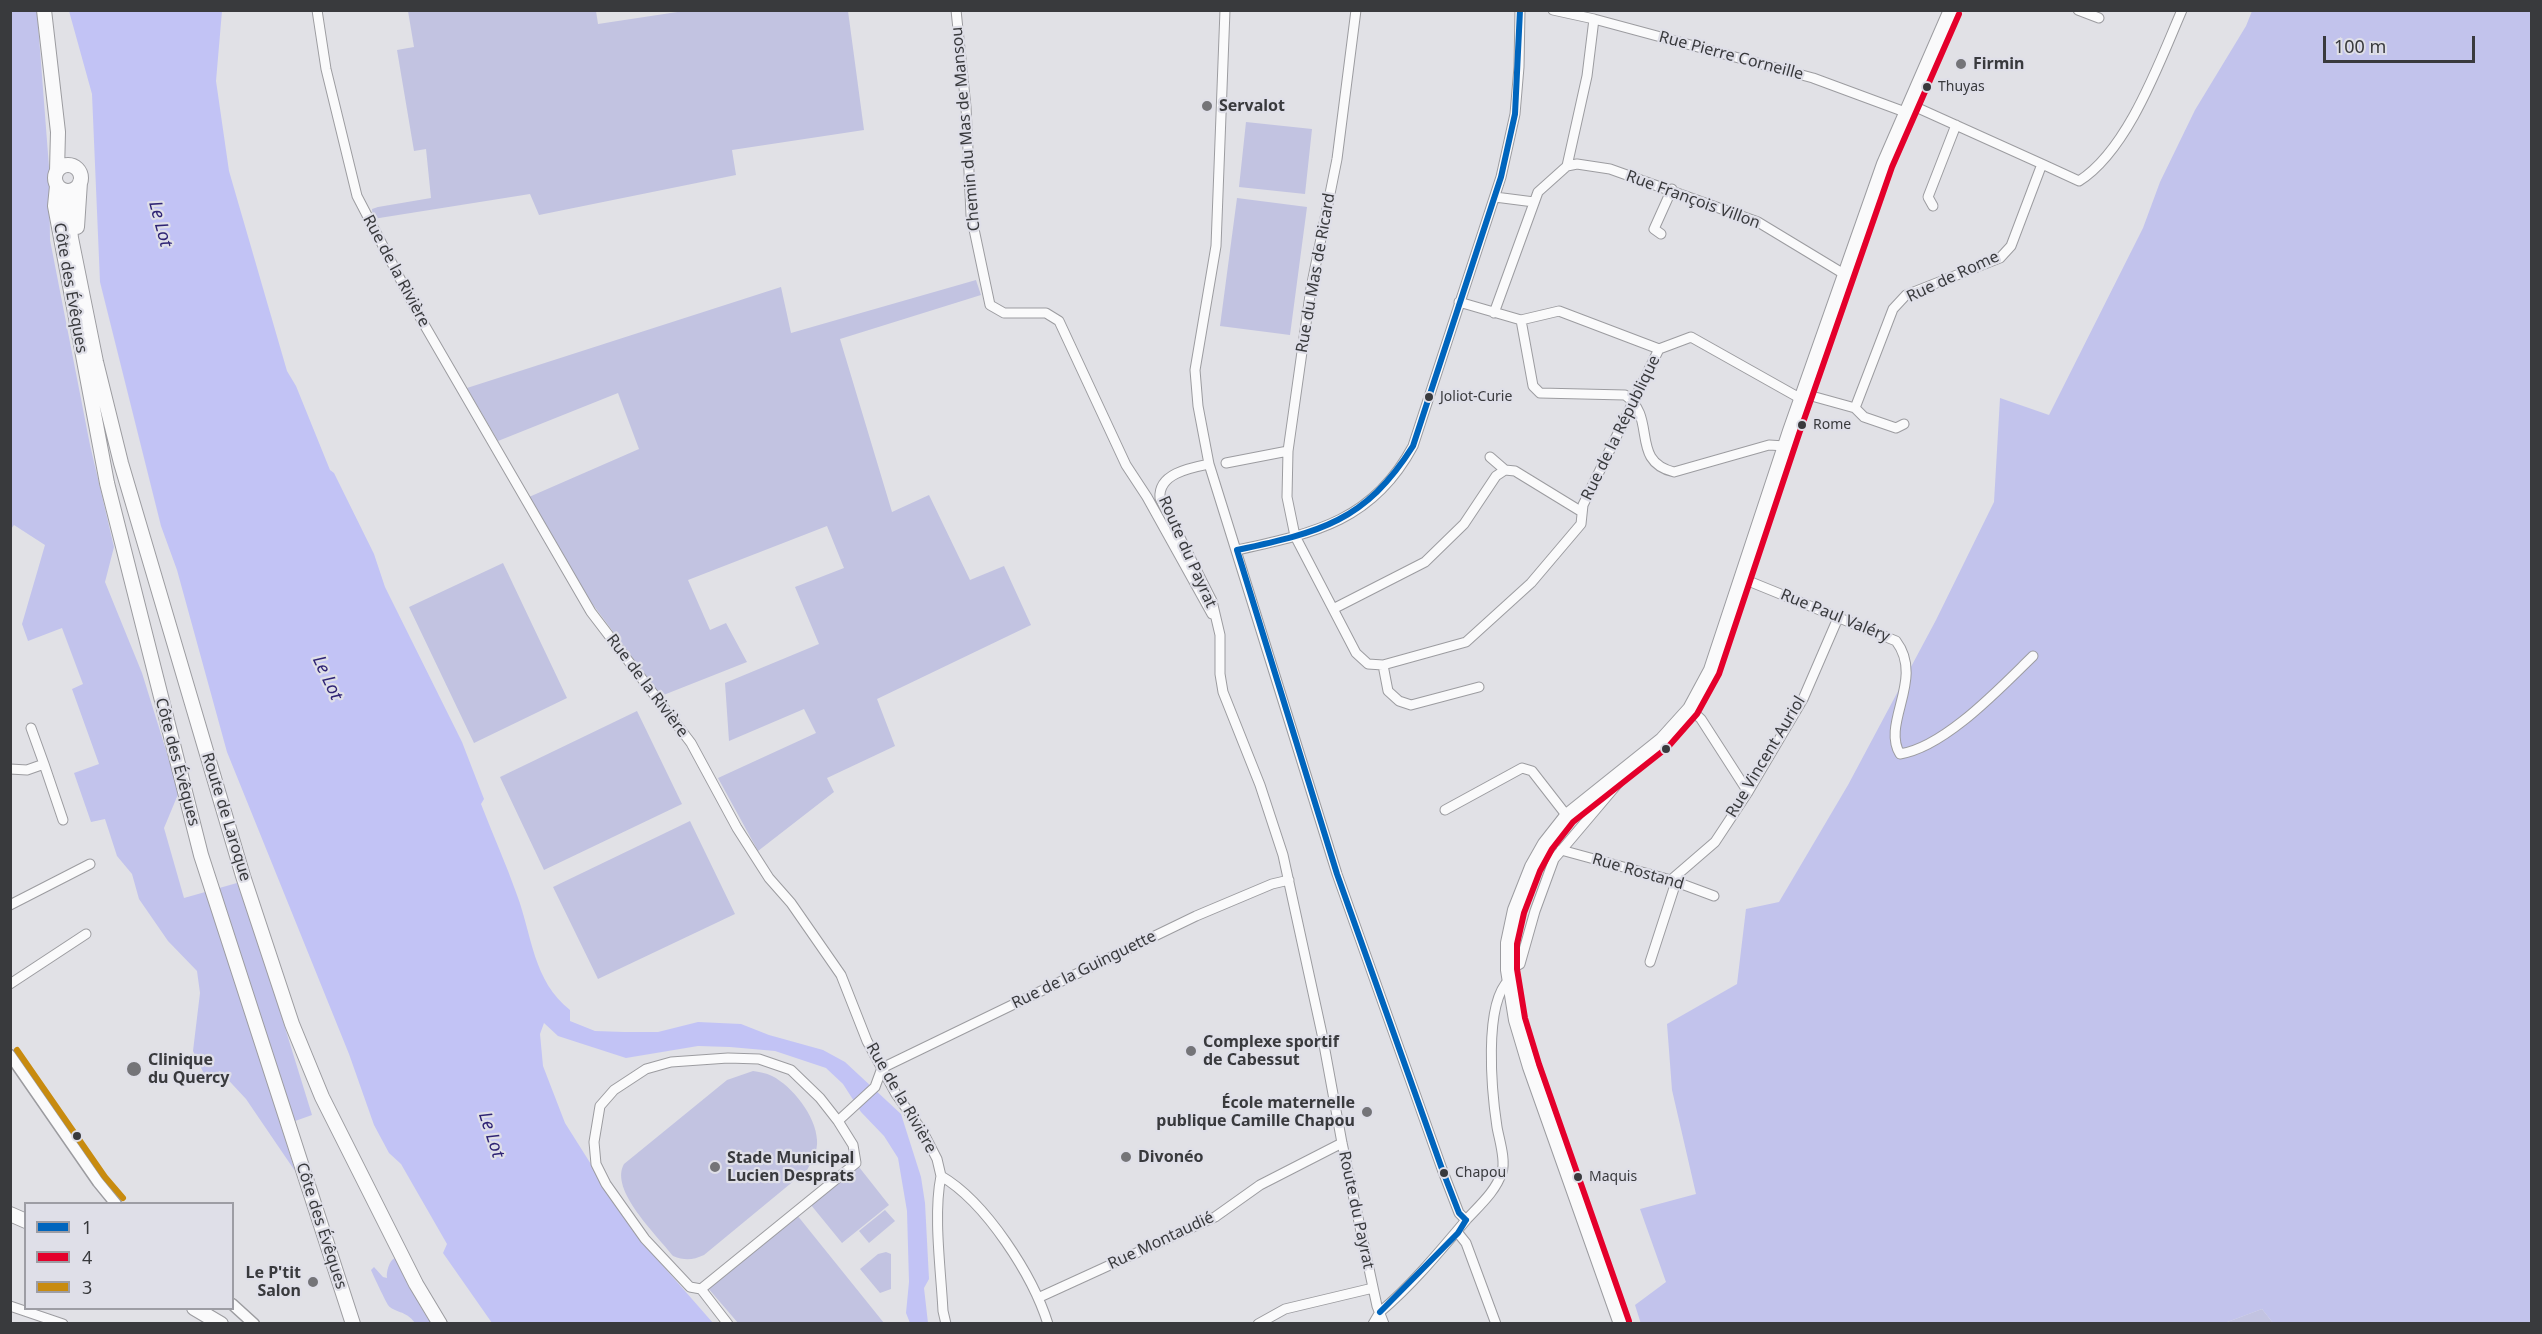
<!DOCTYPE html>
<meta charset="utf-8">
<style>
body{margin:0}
#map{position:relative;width:2542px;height:1334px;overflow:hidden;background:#e1e1e6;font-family:"Noto Sans",sans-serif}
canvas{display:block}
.frame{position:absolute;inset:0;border:12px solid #393a3d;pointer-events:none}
.legend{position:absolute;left:24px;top:1202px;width:210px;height:108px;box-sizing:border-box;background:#dfdfe8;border:2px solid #9d9da4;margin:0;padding:8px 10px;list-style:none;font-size:18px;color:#393a3d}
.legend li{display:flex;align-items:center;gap:12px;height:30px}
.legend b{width:30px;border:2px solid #9d9da4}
.scale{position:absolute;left:2323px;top:36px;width:152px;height:27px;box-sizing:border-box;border:3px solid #393a3d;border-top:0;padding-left:8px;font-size:18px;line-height:21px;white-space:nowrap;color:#393a3d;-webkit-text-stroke:4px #dfdfe8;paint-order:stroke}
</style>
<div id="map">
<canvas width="2542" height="1334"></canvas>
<div class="frame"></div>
<ul class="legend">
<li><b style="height:8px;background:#0065bd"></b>1</li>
<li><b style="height:8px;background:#e4002b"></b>4</li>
<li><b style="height:8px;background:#c88b0f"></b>3</li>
</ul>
<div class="scale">100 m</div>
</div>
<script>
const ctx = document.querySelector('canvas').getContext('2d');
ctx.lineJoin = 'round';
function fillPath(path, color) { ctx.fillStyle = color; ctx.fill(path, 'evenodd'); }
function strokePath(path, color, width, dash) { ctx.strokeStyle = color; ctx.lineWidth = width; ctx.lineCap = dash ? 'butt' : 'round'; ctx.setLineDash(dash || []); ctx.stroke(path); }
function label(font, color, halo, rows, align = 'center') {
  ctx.font = font + ' "Noto Sans",sans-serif'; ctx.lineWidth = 4.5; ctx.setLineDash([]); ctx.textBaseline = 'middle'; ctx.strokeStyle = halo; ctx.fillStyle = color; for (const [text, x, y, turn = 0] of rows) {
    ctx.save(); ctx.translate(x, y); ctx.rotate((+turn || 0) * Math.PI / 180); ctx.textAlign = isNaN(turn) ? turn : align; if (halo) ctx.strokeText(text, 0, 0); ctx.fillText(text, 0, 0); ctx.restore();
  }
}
fillPath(new Path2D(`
 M408 11H596L598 24 684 11H848L864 130 732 150 736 175 539 215 530 194 373 219 372 209 378 207 431 198 426 149 414 151 397 50 414 47Z
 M1246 122 1312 129 1305 194 1239 187Z
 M1237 198 1307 207 1290 335 1220 326Z
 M976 280 981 295 840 339 892 512 929 495 970 580 1004 566 1031 625 877 699 895 746 827 778 834 792 758 851 718 778 816 733 804 709 729 741 725 683 819 644 795 587 844 568 827 526 688 580 710 630 726 623 747 662 661 696 591 602 529 497 639 449 618 393 498 441 467 388 781 287 791 333Z
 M503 563 567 698 474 743 409 607Z
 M637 711 682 804 544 870 500 777Z
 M690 821 735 914 598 979 553 887Z
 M753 1071C759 1072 766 1073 772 1076 792 1086 816 1116 817 1140 818 1151 812 1161 807 1170L704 1255C693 1260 685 1261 673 1256 657 1235 609 1190 624 1164L727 1080Z
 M859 1167 889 1205 842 1243 811 1205Z
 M885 1210 895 1221 869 1243 859 1231Z
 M797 1215 884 1323H738L708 1288Z
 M886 1252 891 1254V1289L880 1293 860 1269 878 1254Z
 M2262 1309 2273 1323 2222 1324Z`), '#c2c3e1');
fillPath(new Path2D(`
 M11 11H37L49 167 50 240 90 445 114 547 105 582 142 673 179 792 164 828 184 898 237 883 260 947 312 1115 281 1126 295 1171 246 1099 220 1071 206 1078 193 1051 200 993 197 971 168 941 139 899 132 874 117 856 105 819 91 822 74 773 99 764 72 689 83 684 62 628 28 641 22 624 45 545 14 525 11 529Z
 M2252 11H2531V1323H2273L2262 1309 2222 1324H1641L1635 1305 1666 1282 1640 1209 1696 1194 1672 1090 1667 1024 1737 984 1746 909 1779 902 1848 785 1936 620 1994 502 2000 398 2049 415 2143 228 2160 182 2195 110 2246 26Z
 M395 1258C410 1279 416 1303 431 1323H415C406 1310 394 1313 388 1305 385 1300 374 1277 371 1270L374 1267 383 1277 387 1278C386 1273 389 1260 395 1258Z`), '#c2c3ec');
fillPath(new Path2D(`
 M69 11H222L216 81 229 171 287 371 296 386 330 470 334 473 374 554 385 587 462 742 484 799 481 804C493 835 506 864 517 895 532 935 533 981 570 1010V1021L595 1031 624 1032H658L698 1022 741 1024 769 1035 823 1050 845 1062 901 1114 921 1177 925 1203 929 1279 924 1288 928 1323H910L906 1313 909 1282 907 1211 898 1158 884 1136 861 1112 843 1084 826 1068 775 1051 730 1047 698 1046 626 1058 558 1036 544 1023 540 1034 543 1066 565 1123 635 1234 713 1323H492L443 1253 447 1244 401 1164 389 1153 374 1125 349 1054 227 752 177 570 161 526 100 282 92 94Z`), '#c2c3f5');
const minor = new Path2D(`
 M317 10 326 69 357 196 421 319 591 612 691 743 737 828 769 878 791 903 841 975 867 1041 896 1094 923 1132 937 1159 941 1176C986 1202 1033 1276 1048 1324
 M956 10 966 107 971 215 990 305 1004 313H1046L1059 321 1126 465 1147 497 1212 614
 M1225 10 1216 246 1195 370 1198 406 1209 464 1337 874 1442 1169 1459 1213 1466 1220
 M1356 10 1337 159 1311 288 1288 451 1287 497 1295 536 1356 653 1368 664 1383 665 1466 642 1531 583 1581 524 1583 505 1659 349
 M1553 10 1594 19 1813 78 1905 112
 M2078 10 2099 18
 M2042 164 2079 181C2128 150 2159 63 2182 10
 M1567 166 1577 164 1610 169 1758 222 1844 274
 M1495 197 1534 202
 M1933 206 1928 197 1956 125
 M1661 234 1654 229 1672 189
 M1459 302 1521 320 1559 311 1659 349 1691 337 1796 396 1808 395 1855 408 1893 309 1906 295 2000 258 2011 246 2042 164 1909 104
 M1494 313 1538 192 1567 166 1587 76 1594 19
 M1521 320 1533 386 1540 393 1625 395C1658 418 1629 461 1674 472L1769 445 1785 446
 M1855 408 1864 417 1896 428 1904 424
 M1490 457 1505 470 1515 471 1582 512
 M1226 463 1288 451
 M1209 464C1189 468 1158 474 1160 498L1212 601 1220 635V674L1223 692 1260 785 1283 855 1322 1034 1342 1143 1377 1306 1384 1324
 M1237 550C1315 533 1373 521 1413 446L1501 177 1515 114 1519 67 1520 10
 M1741 578 1896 641C1925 679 1881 723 1900 754 1945 747 2000 688 2033 656
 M1333 609 1425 562 1464 524 1496 476 1505 470
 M1383 665 1388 691 1399 701 1411 705 1479 687
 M1690 709 1701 719 1748 792
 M31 728 44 764
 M10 769 27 770 44 764 63 820
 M1445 810 1522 768 1532 771 1567 816
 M1561 850 1671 880 1714 896
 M1671 880 1715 842 1748 792 1803 699 1838 618
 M10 905 90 864
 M1650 962 1676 882
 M1508 970 1520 964 1535 911 1554 859 1620 781 1616 777
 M10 984 86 934
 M882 1068 1196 916 1272 884 1289 880
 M941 1176C933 1215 941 1271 943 1311L946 1324
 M1458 1233 1466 1243 1496 1324
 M701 1289 690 1287 645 1239 606 1184 596 1164 594 1142 600 1106 614 1090 646 1069 671 1062 728 1058 759 1059 791 1070 820 1098 838 1121
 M1040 1297 1215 1217 1260 1185 1342 1143
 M10 1306 63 1324
 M728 1324 701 1289 856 1163 853 1145 838 1121 875 1087 882 1068
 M1258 1324 1285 1309 1373 1288
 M1373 1324 1380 1312C1412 1285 1440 1251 1467 1219 1480 1205 1496 1191 1502 1172 1506 1160 1499 1139 1497 1127 1492 1094 1483 1004 1509 980`);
const tertiary = new Path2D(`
 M10 1055 98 1182 116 1204
 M232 1304 254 1324`);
const primary = new Path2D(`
 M44 10 58 132 57 171
 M55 178a13 13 0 1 1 26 0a13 13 0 1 1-26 0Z
 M57 186 55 206 107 483 201 855 353 1324
 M66 191 71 238 96 362 121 463 243 876 292 1024 322 1097 416 1284 440 1324
 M77 227 80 182
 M10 1214 26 1221
 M194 1308 221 1324
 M1621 1324 1530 1067 1516 1020 1508 970V943L1515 910 1532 867 1545 844 1567 816 1662 740 1690 709 1711 670 1790 431 1884 164 1951 10`);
strokePath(minor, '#9c9ca0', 11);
strokePath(tertiary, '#9c9ca0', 13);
strokePath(primary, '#9c9ca0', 16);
strokePath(minor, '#fafafb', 9);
strokePath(tertiary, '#fafafb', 10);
strokePath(primary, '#fafafb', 14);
strokePath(new Path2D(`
 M1237 550 1337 874 1442 1169 1459 1213 1466 1220
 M1237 550C1320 532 1365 522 1413 446L1501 177 1515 114 1520 10
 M1380 1312 1458 1233 1466 1220`), '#0065bd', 6);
strokePath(new Path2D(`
 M1629 1321 1539 1064 1525 1018 1517 969V944L1524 913 1540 871 1552 849 1573 822 1668 747 1697 714 1719 674 1799 434 1892 167 1959 14`), '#e4002b', 6);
strokePath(new Path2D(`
 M17 1050 105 1177 123 1198`), '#c88b0f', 6);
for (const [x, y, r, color] of [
 [1961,64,6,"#747478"],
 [1927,87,5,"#393a3d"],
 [1207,106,6,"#747478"],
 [1429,397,5,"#393a3d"],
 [1802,425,5,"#393a3d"],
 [1666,749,5,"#393a3d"],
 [1191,1051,6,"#747478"],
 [134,1069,8,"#747478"],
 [1367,1112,6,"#747478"],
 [77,1136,5,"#393a3d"],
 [1126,1157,6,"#747478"],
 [715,1167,6,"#747478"],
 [1444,1173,5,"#393a3d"],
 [1578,1177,5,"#393a3d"],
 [313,1282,6,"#747478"]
]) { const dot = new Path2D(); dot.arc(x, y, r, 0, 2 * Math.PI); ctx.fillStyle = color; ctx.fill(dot); strokePath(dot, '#dfdfe8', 2); }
label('14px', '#393a3d', '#dfdfe8', [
 ["Thuyas",1938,87],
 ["Joliot-Curie",1440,397],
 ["Rome",1813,425],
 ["Chapou",1455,1173],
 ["Maquis",1589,1177]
], 'left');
label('16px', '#393a3d', '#dfdfe8', [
 ["Rue Pierre Corneille",1731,56,15],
 ["Chemin du Mas de Mansou",966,129,-95],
 ["Rue François Villon",1693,200,20],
 ["Rue de la Rivière",396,271,62],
 ["Rue du Mas de Ricard",1316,273,-80],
 ["Rue de Rome",1953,277,-25],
 ["Côte des Évêques",70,288,80],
 ["Rue de la République",1621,428,-64],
 ["Route du Payrat",1187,552,66],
 ["Rue Paul Valéry",1835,616,22],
 ["Rue de la Rivière",647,686,53],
 ["Rue Vincent Auriol",1766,757,-59],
 ["Côte des Évêques",177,762,75],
 ["Route de Laroque",226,817,73],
 ["Rue Rostand",1638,872,16],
 ["Rue de la Guinguette",1084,970,-26],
 ["Rue de la Rivière",901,1098,60],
 ["Route du Payrat",1356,1210,78],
 ["Côte des Évêques",321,1226,72],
 ["Rue Montaudié",1161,1241,-25]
]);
label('bold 16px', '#393a3d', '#dfdfe8', [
 ["Firmin",1973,64],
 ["Servalot",1219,106],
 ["Complexe sportif",1203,1042],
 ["de Cabessut",1203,1060],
 ["Clinique",148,1060],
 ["du Quercy",148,1078],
 ["École maternelle",1355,1103,"right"],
 ["publique Camille Chapou",1355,1121,"right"],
 ["Divonéo",1138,1157],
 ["Stade Municipal",727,1158],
 ["Lucien Desprats",727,1176],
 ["Le P'tit",301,1273,"right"],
 ["Salon",301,1291,"right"]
], 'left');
label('italic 18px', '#2f2474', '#dfdfe8', [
 ["Le Lot",160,224,75],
 ["Le Lot",327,678,65],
 ["Le Lot",491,1135,72]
]);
</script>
